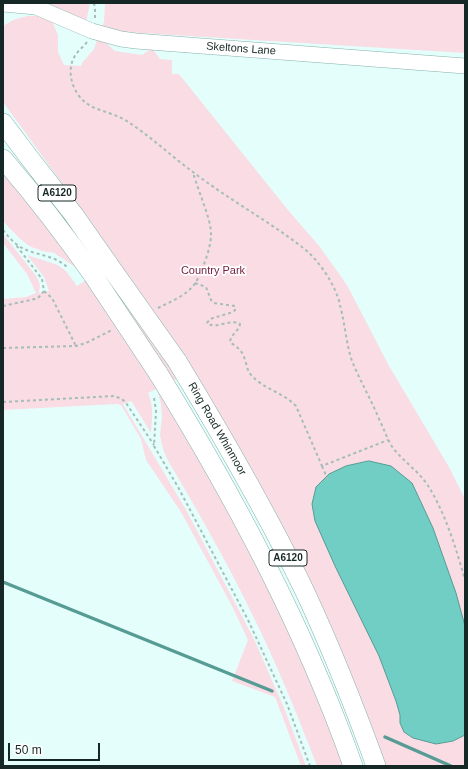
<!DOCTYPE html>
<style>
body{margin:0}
#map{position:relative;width:468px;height:769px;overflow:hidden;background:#e4fffb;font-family:Helvetica,sans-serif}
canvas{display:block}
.frame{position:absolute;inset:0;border:4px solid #162825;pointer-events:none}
.scale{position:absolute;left:8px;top:743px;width:92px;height:18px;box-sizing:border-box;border:2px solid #162825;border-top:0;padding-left:5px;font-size:12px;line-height:14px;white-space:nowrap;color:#162825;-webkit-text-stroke:3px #fff;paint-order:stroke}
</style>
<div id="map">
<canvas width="468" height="769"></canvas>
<div class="frame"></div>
<div class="scale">50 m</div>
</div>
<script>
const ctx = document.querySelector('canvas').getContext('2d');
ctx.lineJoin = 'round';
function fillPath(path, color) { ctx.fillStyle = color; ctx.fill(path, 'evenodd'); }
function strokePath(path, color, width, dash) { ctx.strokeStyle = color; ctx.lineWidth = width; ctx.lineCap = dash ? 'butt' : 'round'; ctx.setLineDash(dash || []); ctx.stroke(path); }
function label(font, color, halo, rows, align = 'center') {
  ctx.font = font + ' Helvetica,sans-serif'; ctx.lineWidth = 3.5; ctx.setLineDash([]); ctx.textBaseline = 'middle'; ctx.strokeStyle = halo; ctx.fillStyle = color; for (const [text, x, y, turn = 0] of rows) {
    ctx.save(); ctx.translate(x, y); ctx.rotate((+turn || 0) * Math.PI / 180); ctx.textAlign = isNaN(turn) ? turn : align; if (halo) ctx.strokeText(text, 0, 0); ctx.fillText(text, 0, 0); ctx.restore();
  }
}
fillPath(new Path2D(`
 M48 3H90L86 22Z
 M105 3H465V53L124 32 102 27 104 22Z
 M27 16H38L52 21 58 35V52L64 65 81 66 82 63 94 49 97 40 104 41 115 51 142 55 152 48 160 59 172 60V74H179L288 210 320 247 347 285 388 364 449 467 465 499V766H383L191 372 148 393C154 406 152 420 151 433L132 402 131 401 123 404 185 508 254 639 285 710 306 766H301L275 697 232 681 248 640 232 606 181 512 146 460 141 439 121 405 117 404 3 410V299L26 297 36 293 27 274 3 243V234L37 277 40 285 39 293 49 291 44 277 27 255 58 265 66 271 77 286 117 259 3 102V26L13 20Z
 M3 169 77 266 75 267 54 253 42 251 29 246 19 238 3 221Z
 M157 389 184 430 269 584 346 766H317C297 714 276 662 251 612 226 560 197 510 167 459L162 446 160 435 162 417 161 404Z`), '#fadce4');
const water = new Path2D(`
 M369 461 391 466 412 483 433 528 456 593 465 626V735L453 741 436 744 413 738 404 732 400 723V715L396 701 379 656 335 566 315 521 312 504 316 487 329 474 346 466Z`);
fillPath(water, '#71cec4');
strokePath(water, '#569c94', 1);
strokePath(new Path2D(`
 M3 582 272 691
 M385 737 451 766`), '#569c94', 3.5);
const secondary = new Path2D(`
 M3 4 36 7 92 31 121 39 136 41 465 66`);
const highway = new Path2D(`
 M3 123 31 160 74 215 109 265
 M3 159C35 196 65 235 93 275
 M177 361C223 437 268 514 306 594 332 650 355 708 376 766
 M158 373C235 498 304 627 353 766`);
strokePath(secondary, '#85b1ab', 16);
strokePath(highway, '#85b1ab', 20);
strokePath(new Path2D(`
 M94 3 95 9V18
 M87 42C84 46 80 49 77 53 68 64 69 80 77 93 88 111 108 110 125 120 148 134 171 156 193 172 228 199 267 220 302 247 318 259 336 285 340 305 345 324 346 343 352 361 360 381 371 399 379 419 384 429 387 439 393 448 403 461 417 470 427 484 445 512 456 548 465 580
 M3 230C7 235 11 240 16 244 31 256 52 253 67 267
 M195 283 206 287 211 300 214 303 235 306V310L233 312 210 319 207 323C216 330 231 318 240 324 239 331 231 334 230 342 235 346 241 349 243 355 247 362 246 370 252 376 264 389 284 393 296 406L322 466 388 440
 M44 291 52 298 76 346
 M3 306 35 299 39 297 44 291 42 279 16 245
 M158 308C170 302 188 295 196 282 202 271 211 248 211 235 211 223 206 211 202 199 199 191 196 182 193 173
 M3 348 76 346 86 343 112 330
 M154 398 156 411 154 446 178 487 248 620 287 704 310 766
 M3 402 114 396 122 399 126 403 154 445
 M322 466 328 480`), '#a5bdba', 2, [3, 3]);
strokePath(secondary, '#fff', 15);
strokePath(highway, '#fff', 19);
const highwayBridge = new Path2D(`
 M109 265 177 361
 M93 275 158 373`);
strokePath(highwayBridge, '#85b1ab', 20, []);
strokePath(highwayBridge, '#fff', 19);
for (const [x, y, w] of [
 [57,193,38],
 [288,558,38]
]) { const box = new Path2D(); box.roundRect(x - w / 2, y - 8, w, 16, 3); ctx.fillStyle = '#fff'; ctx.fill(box); strokePath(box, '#162825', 1); }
label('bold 10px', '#162825', null, [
 ["A6120",57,193],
 ["A6120",288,558]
]);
label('11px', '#162825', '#fff', [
 ["Skeltons Lane",241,49,4],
 ["Ring Road Whinmoor",217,429,60]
]);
label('11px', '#752244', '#fff', [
 ["Country Park",213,271]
]);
</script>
